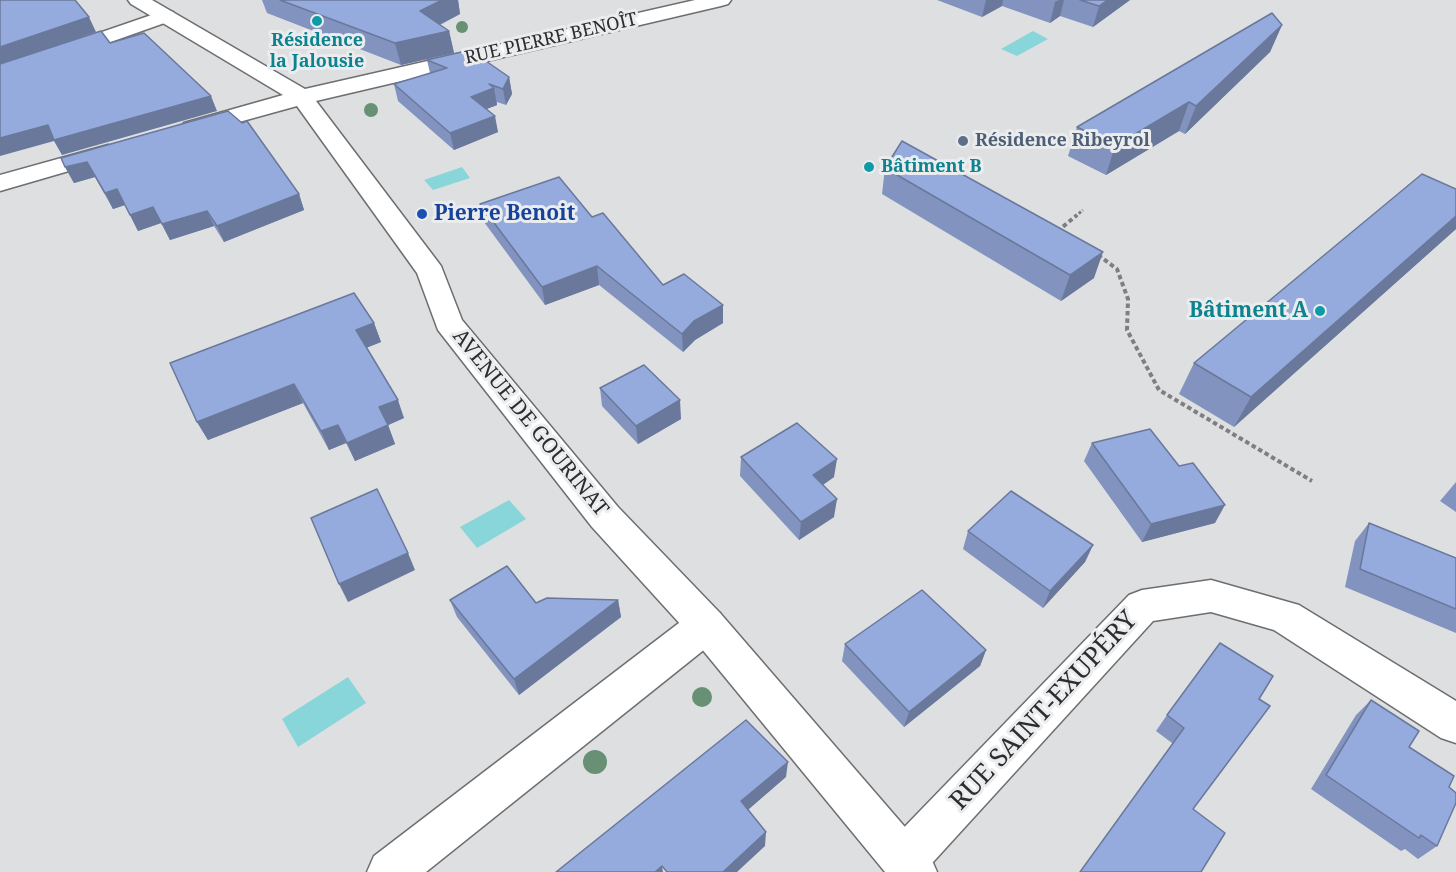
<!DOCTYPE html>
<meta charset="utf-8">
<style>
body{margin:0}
canvas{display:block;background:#dddfe1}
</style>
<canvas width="1456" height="872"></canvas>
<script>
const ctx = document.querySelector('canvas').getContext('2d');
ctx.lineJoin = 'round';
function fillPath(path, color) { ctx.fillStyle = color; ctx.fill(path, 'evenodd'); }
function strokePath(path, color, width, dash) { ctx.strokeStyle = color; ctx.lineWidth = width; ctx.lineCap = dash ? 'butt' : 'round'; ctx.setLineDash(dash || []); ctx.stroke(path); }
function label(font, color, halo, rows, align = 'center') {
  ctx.font = font + ' "Noto Serif",serif'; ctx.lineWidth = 6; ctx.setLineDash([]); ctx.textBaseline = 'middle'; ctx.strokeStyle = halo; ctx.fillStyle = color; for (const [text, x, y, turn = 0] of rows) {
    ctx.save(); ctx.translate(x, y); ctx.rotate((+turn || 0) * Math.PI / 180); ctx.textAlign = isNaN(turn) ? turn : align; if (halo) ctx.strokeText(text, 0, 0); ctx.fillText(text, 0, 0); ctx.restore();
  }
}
fillPath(new Path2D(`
 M1033 31 1048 39 1017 56 1001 49Z
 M462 167 470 178 433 190 424 180Z
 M509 500 526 519 477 548 460 527Z
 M348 677 366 703 298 747 282 719Z`), '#88d6da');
const street = new Path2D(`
 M166 10 173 12 176 16 173 20 0 81V67Z
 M1211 580 1299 605 1456 701V743L1441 738 1274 630 1211 612 1153 621 924 872H886L881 860 888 844 1129 595 1142 590Z
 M706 608 720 613 725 625 720 637 426 872H367L374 856 692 613Z`);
const secondary = new Path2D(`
 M128 0H152L305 89 695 0H731L728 4 721 6 316 101 441 266 462 320 618 507 720 613 930 856 937 872H885L692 637 592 527 438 330 417 273 297 106 192 135 184 133 180 128 184 123 283 95 131 4Z
 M108 145 117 147 120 152 117 157 0 191V175Z`);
strokePath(street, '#6d6e70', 3);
strokePath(secondary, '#6d6e70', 3);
strokePath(new Path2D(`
 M1075 217 1083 210`), '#7d7f80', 3, [3, 2]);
strokePath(new Path2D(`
 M1061 231 1059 230 1077 215
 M1098 255 1117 269 1128 299 1127 330 1159 390 1312 481`), '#7d7f80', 4, [4.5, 3]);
fillPath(street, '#fff');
fillPath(secondary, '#fff');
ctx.fillStyle = '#689074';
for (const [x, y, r] of [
 [462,27,6],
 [371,110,7],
 [702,697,10],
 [595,762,12]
]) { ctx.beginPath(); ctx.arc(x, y, r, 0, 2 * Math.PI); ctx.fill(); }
fillPath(new Path2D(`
 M262 0H458L460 14 440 25 449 31 454 53 401 65 267 13Z
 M937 0H1130L1093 27 1060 16 1050 23 1002 6 982 17Z
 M1282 25 1270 52 1185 134 1179 131 1106 175 1068 156 1077 127Z
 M427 60 509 77 512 94 506 105 497 102V105L486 109 498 132 454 150 398 101 394 84 430 73Z
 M65 167 299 194 304 210 224 242 214 226 170 240 161 223 138 231 125 205 113 209 95 177 74 183Z
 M885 168 1094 278 1061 301 882 194Z
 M1456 189V229L1234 427 1179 394 1194 363Z
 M480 204 592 217 663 285 723 305V323L695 340 683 352 599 285 545 305 484 222Z
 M374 323 381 342 366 348 404 418 388 425 395 444 355 461 346 443 329 450 303 403 208 440 197 422Z
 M600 388 681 419 638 444 602 406Z
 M1092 443 1215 523 1142 542 1084 461Z
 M741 457 834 477 823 485 834 517 799 540 740 476Z
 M1456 482V512L1440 501Z
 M1369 523 1456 558V633L1345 587 1355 541Z
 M968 531 1093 545 1085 562 1043 608 963 549Z
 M450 600 536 603 618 600 621 617 519 695 457 617Z
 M845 644 986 650 980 666 904 727 842 661Z
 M1259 699 1193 809 1172 743 1156 731 1167 715Z
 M1371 700 1409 747 1449 787 1437 846 1418 859 1405 849 1401 851 1311 789 1356 715Z`), '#8193be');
fillPath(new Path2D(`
 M442 0H458L460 14 425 32 420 11Z
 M986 0H1003L1002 6 982 17Z
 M1059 0H1064L1060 16 1050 23 1055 2Z
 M1108 0H1130L1093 27 1099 6Z
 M89 17 96 32 0 65V47Z
 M1282 25 1270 52 1185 134 1196 106Z
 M449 31 454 53 401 65 395 43Z
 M509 77 512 94 506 105 503 89Z
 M494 88 497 105 474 114 471 97Z
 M211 96 217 111 62 155 54 141 0 156V138L48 125Z
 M1189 102 1179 131 1106 175 1115 146Z
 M495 116 498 132 454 150 450 133Z
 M87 162 95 177 74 183 65 167Z
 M117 189 125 205 113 209 105 193Z
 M299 194 304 210 224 242 217 226Z
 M153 207 161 223 138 231 130 215Z
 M207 211 214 226 170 240 162 224Z
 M1456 216V229L1234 427 1251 397Z
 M1103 252 1094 278 1061 301 1070 275Z
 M597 266 599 285 545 305 542 287Z
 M723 305V323L695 340 683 352 682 334 694 321Z
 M374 323 381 342 363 349 356 330Z
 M294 384 303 403 208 440 197 422Z
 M398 400 404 418 386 426 379 407Z
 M680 400 681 419 638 444 636 426Z
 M338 425 346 443 329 450 321 431Z
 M388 425 395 444 355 461 347 443Z
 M837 459 834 477 811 493 813 475Z
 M837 499 834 517 799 540 801 522Z
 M1225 505 1215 523 1142 542 1151 524Z
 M1093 545 1085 562 1043 608 1050 591Z
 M408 553 415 570 348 602 339 584Z
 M618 600 621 617 519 695 514 679Z
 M986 650 980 666 904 727 909 712Z
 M788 762 786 777 741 816V801Z
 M766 832 765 846 737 872H723Z
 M662 866 663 872H655Z`), '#69789b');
const building = new Path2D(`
 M0 0H75L89 17 0 47Z
 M280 0H442L420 11 449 31 395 43Z
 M1080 0H1108L1099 6Z
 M1272 13 1282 25 1196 106 1189 102 1115 146 1077 127Z
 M101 31 110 43 144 33 211 96 54 140 48 125 0 138V64Z
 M470 50 509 77 503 89 489 84 494 88 471 97 495 116 450 133 394 84 447 68 427 60Z
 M228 111 242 123 247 121 299 194 217 226 207 211 162 224 153 207 130 215 117 189 105 193 87 162 65 167 61 158Z
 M902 141 1103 252 1070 275 885 168Z
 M1422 174 1456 189V216L1251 397 1194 363Z
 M559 177 592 217 603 213 663 285 684 274 723 305 694 321 682 334 597 266 542 287 480 204Z
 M354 293 374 323 356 330 398 400 379 407 388 425 347 443 338 425 321 431 294 384 197 422 170 363Z
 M644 365 680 400 636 426 600 388Z
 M797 423 837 459 813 475 837 499 801 522 741 457Z
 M1150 429 1179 466 1193 463 1225 505 1151 524 1092 443Z
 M377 489 408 553 339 584 311 518Z
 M1011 491 1093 545 1050 591 968 531Z
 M1369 523 1456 558V609L1360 569Z
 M507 566 536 603 547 598 618 600 514 679 450 600Z
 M922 590 986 650 909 712 845 644Z
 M1220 643 1273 676 1259 699 1270 706 1193 809 1225 833 1201 872H1080L1184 728 1167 715Z
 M1371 700 1419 731 1409 747 1454 776 1449 787 1456 793V803L1437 846 1421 835 1419 838 1326 775Z
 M746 720 788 762 741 801 766 832 723 872H667L662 866 655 872H556Z`);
fillPath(building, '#96abdd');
strokePath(building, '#69789b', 1.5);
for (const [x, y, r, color] of [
 [317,21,6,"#0f9aa8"],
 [963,141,6,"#5c6f8a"],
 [869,167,6,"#0f9aa8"],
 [422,214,6,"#1a4fb4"],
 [1320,311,6,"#0f9aa8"]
]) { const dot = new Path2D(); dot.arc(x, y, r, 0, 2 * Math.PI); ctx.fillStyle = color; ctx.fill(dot); strokePath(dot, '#ebecee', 2); }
label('18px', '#2c2d2e', '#ebecee', [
 ["RUE PIERRE BENOÎT",551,39,-13]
]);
label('bold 18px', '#0d838f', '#ebecee', [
 ["Résidence",317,41],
 ["la Jalousie",317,62],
 ["Bâtiment B",881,167,"left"]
]);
label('bold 18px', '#4e5e75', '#ebecee', [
 ["Résidence Ribeyrol",975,141]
], 'left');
label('bold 21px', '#164399', '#ebecee', [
 ["Pierre Benoit",434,214]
], 'left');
label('bold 21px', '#0d838f', '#ebecee', [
 ["Bâtiment A",1308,311]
], 'right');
label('21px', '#2c2d2e', '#ebecee', [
 ["AVENUE DE GOURINAT",530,423,51]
]);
label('26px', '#2c2d2e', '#ebecee', [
 ["RUE SAINT-EXUPÉRY",1044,711,-47]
]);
</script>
